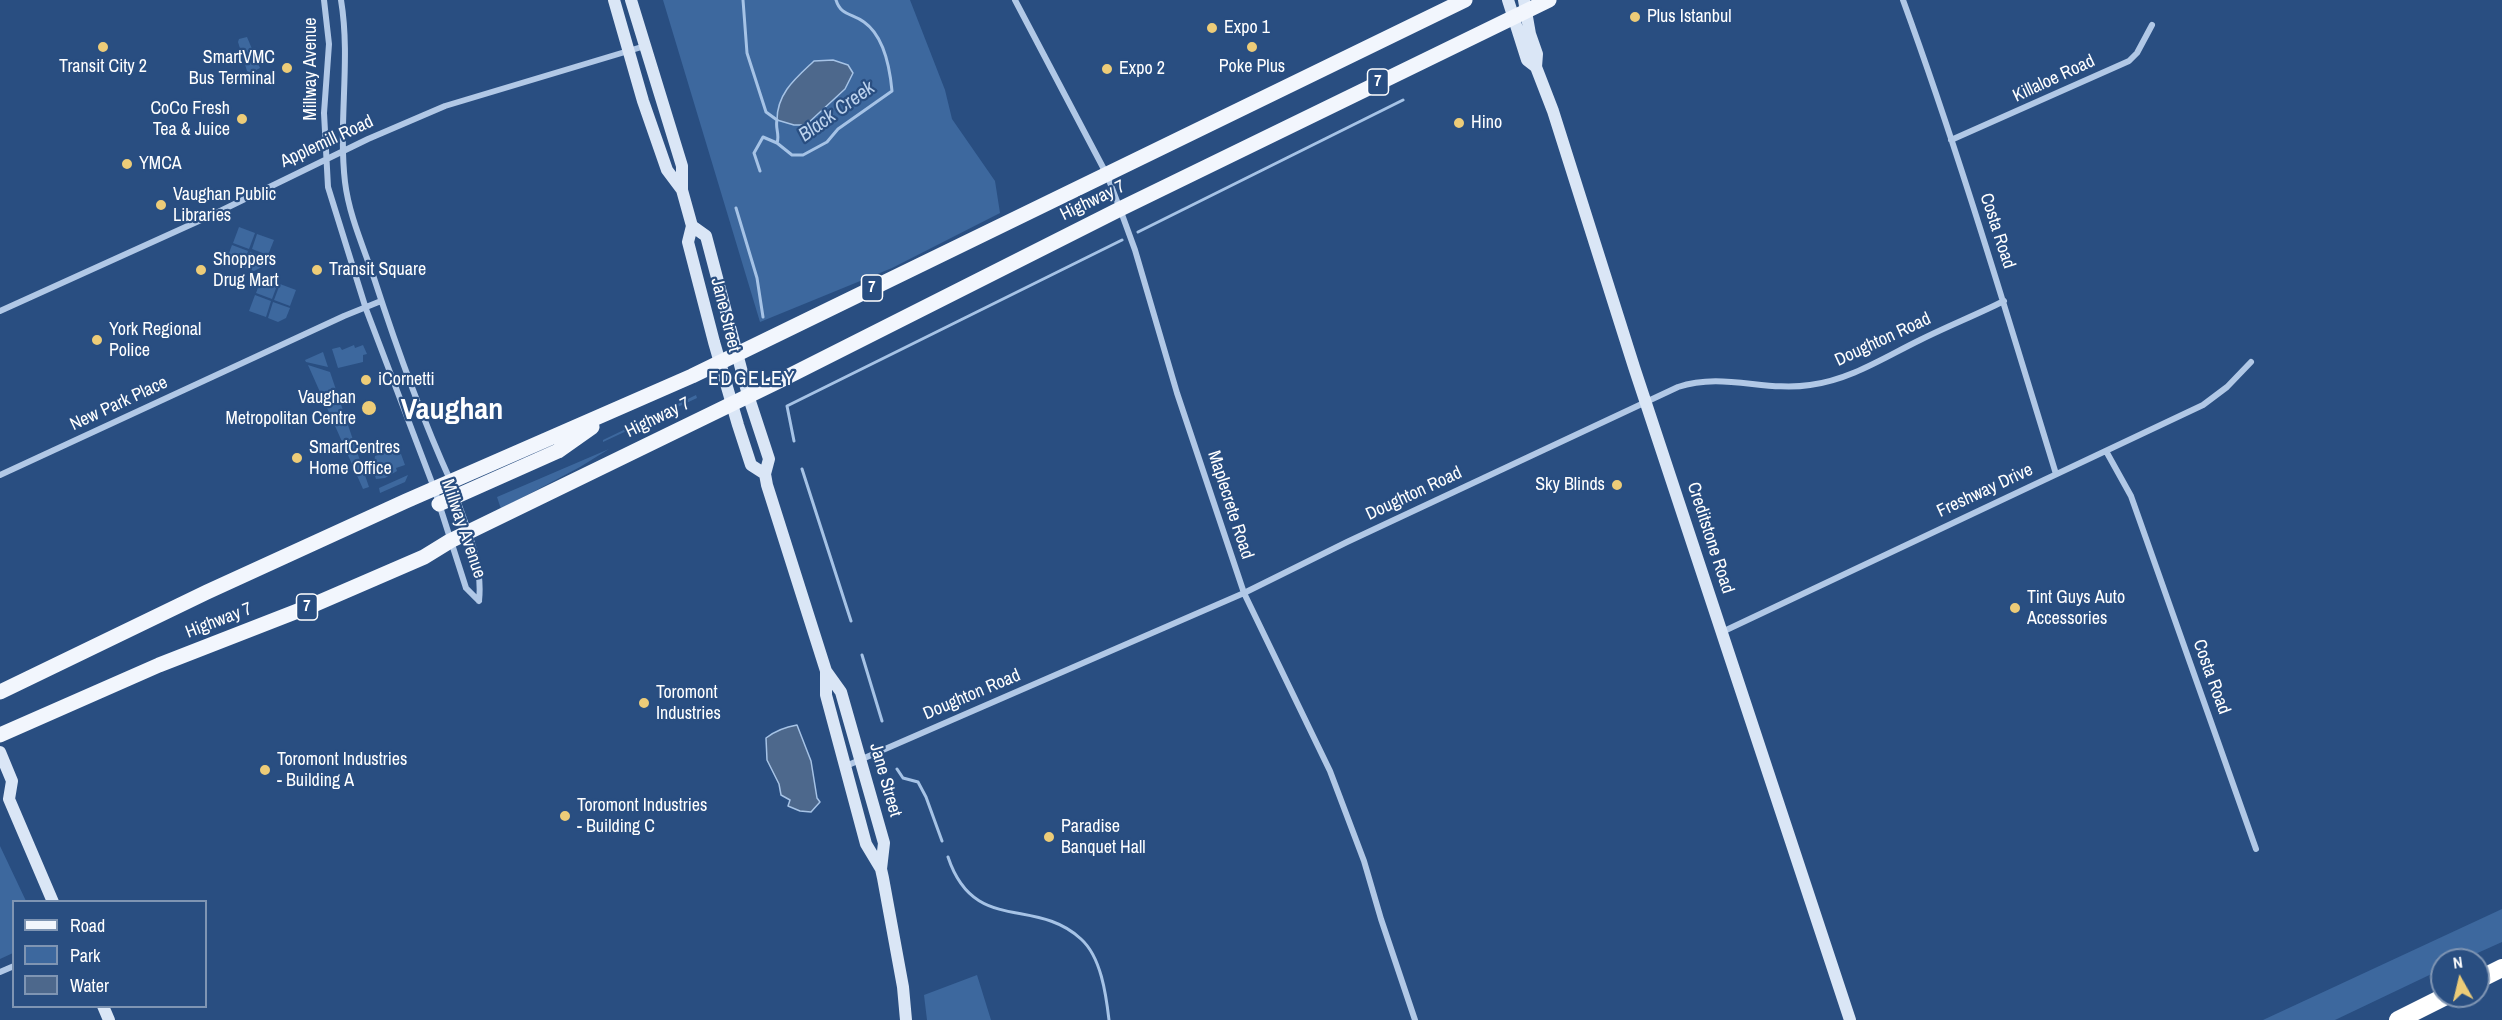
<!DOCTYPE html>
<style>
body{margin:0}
#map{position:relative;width:2502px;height:1020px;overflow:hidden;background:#294e81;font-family:"Archivo Narrow",sans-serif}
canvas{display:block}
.legend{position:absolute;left:12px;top:900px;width:195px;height:108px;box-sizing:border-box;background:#294e81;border:2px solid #7f95b3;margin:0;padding:8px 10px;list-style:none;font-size:18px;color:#fff}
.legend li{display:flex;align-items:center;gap:12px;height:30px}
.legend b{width:30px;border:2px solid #7f95b3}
.north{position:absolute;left:2430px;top:948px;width:60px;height:60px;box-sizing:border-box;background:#294e81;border:2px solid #7f95b3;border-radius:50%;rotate:352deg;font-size:16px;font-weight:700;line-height:24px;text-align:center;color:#fff}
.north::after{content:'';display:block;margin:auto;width:21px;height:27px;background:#edcc78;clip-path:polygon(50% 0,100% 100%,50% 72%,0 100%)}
</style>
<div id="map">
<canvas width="2502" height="1020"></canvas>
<ul class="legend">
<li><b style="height:8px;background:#f2f6fd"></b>Road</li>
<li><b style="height:16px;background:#3d689e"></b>Park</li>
<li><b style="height:16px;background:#4d688c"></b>Water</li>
</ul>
<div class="north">N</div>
</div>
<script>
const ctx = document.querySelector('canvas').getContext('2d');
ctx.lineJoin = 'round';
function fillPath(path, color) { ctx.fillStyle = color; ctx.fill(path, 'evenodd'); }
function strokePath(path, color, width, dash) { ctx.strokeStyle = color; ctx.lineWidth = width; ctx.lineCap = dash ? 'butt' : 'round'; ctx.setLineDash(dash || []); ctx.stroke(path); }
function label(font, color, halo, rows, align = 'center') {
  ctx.font = font + ' "Archivo Narrow",sans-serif'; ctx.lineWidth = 4.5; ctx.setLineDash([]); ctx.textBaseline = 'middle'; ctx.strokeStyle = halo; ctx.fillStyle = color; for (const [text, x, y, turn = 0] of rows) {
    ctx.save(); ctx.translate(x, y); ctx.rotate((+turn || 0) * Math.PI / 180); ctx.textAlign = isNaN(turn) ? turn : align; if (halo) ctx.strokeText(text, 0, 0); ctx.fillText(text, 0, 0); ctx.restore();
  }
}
fillPath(new Path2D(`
 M663 0H910L945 90 952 119 995 181 1000 213 892 268 760 322Z
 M247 37 260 68 250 73 247 71 238 42 239 39Z
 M239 227 255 233 249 249 233 243Z
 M257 234 274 240 268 255 252 249Z
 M232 245 248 251 243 267 226 261Z
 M250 252 267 258 264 266 254 271 245 268Z
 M270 280 278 283 272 299 256 293 259 285Z
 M280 284 296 290 290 306 274 300Z
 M255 295 271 301 266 317 249 311Z
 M273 302 290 308 286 318 278 322 268 318Z
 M354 345 355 348 363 345 367 354 363 355V362L338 368 332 349 340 347 342 350Z
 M323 352 328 367 306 362 305 360Z
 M308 365 330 372 369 487 363 489Z
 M696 395 697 398 603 442V440Z
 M609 449 580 467 501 509 497 497Z
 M393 450 398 455 401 454 405 465 396 468 397 471 385 478 376 479 371 464 374 463 375 456Z
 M408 475 405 482 380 493 379 488Z
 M0 846 26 901 14 902 13 953 0 959Z
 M2502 909V942L2462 960H2442V969L2335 1020H2263Z
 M977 975 991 1020H927L924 995Z`), '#3d689e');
const water = new Path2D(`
 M833 60 848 65 853 73 845 89 806 125H794L777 120C777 93 796 78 814 61Z
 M797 725 811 761 817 798 820 802 811 812 800 811 788 806 790 800 781 795 779 784 767 760 766 738C775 731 785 727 797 725Z`);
fillPath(water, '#4d688c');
strokePath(water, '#a6c3e6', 1.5);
strokePath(new Path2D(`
 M743 0 747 53 766 112 777 120C775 128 780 135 777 143
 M760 171 754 153 763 137 777 143 792 155H803L827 142 838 129 892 91C890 69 884 36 864 22 852 13 841 16 836 0
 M736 208 757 278 763 317
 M1138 232 1403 100
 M794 441 787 406 1122 240
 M802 469 851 621
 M862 655 882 721
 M897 769 903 778 918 782 926 797 942 841
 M948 857C974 935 1035 896 1081 939 1101 957 1106 994 1109 1020`), '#a6c3e6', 3);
strokePath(new Path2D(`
 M324 0 329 44 324 113 328 187 366 309 434 488 466 588 479 601
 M341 0C351 60 338 121 345 182 349 215 363 246 374 278 396 346 421 416 451 482
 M1015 0 1107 175 1120 209 1135 250 1177 393 1244 593 1330 771 1364 861 1381 919 1415 1020
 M1903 0C1960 156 2007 315 2056 474
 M1951 140 2129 61 2137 53 2152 25
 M0 311 212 215 368 139 445 106 645 46
 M2106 451 2131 496 2256 849
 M0 475 344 316 381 301
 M456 497C468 530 483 566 479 601
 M1722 632 2203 405 2227 387 2251 362
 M846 766 1244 593 1347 542 1678 387C1723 372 1765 392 1810 385 1850 380 1885 357 1920 340 1948 326 1976 315 2004 301
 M0 972 14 966`), '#b1c8e6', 6);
strokePath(new Path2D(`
 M614 0 643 101 667 170 682 190
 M631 0 682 166V190L692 226 688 242 714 342 738 425 751 465 765 474
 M1508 0 1527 60 1536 67
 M1524 0 1530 34 1537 54 1536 67 1553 111 1634 367 1850 1020
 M692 226 706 236 748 395 769 459 765 474 767 485 826 671V695L866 844 881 869 883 878 903 987 906 1020
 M826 671 841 692 884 843 881 869
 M0 752 12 781 9 799 53 902
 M103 1006 109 1020`), '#dae6f6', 12);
strokePath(new Path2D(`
 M439 504 558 451 592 427
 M0 692 207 592 406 501 692 376 1465 0
 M0 735 159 665 313 605 424 557 450 541 779 381 1120 209 1549 0`), '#f2f6fd', 15);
strokePath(new Path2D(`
 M2478 980 2502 968
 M2398 1020 2446 996`), '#fff', 18);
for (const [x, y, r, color] of [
 [1635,17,6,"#edcc78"],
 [1212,28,6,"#edcc78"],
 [103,47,6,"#edcc78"],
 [1252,47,6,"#edcc78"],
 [287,68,6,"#edcc78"],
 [1107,69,6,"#edcc78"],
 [242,119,6,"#edcc78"],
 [1459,123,6,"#edcc78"],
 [127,164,6,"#edcc78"],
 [161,205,6,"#edcc78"],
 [201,270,6,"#edcc78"],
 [317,270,6,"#edcc78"],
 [97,340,6,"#edcc78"],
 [366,380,6,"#edcc78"],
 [369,408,8,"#edcc78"],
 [297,458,6,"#edcc78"],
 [1617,485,6,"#edcc78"],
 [2015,608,6,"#edcc78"],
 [644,703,6,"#edcc78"],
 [265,770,6,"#edcc78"],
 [565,816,6,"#edcc78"],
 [1049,837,6,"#edcc78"]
]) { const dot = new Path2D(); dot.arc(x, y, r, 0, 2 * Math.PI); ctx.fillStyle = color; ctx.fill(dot); strokePath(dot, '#294e81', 2); }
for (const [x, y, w] of [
 [1378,82,21],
 [872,288,21],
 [307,607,21]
]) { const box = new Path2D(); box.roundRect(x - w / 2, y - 13, w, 26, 4.5); ctx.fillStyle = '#294e81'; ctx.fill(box); strokePath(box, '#fff', 1.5); }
label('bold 16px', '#fff', null, [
 ["7",1378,82],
 ["7",872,288],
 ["7",307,607]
]);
label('18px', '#fff', '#294e81', [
 ["Plus Istanbul",1647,17],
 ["Expo 1",1224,28],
 ["SmartVMC",275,58,"right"],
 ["Bus Terminal",275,79,"right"],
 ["Transit City 2",103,67,"center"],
 ["Poke Plus",1252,67,"center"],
 ["Expo 2",1119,69],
 ["CoCo Fresh",230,109,"right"],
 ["Tea & Juice",230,130,"right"],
 ["Hino",1471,123],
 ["YMCA",139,164],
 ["Vaughan Public",173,195],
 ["Libraries",173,216],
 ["Shoppers",213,260],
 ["Drug Mart",213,281],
 ["Transit Square",329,270],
 ["York Regional",109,330],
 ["Police",109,351],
 ["iCornetti",378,380],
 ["Vaughan",356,398,"right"],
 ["Metropolitan Centre",356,419,"right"],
 ["SmartCentres",309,448],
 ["Home Office",309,469],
 ["Sky Blinds",1605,485,"right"],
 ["Tint Guys Auto",2027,598],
 ["Accessories",2027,619],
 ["Toromont",656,693],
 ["Industries",656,714],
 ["Toromont Industries",277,760],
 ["- Building A",277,781],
 ["Toromont Industries",577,806],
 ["- Building C",577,827],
 ["Paradise",1061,827],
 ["Banquet Hall",1061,848]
], 'left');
label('18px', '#fff', '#294e81', [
 ["Millway Avenue",311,69,-90],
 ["Killaloe Road",2054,79,-25],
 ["Applemill Road",327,142,-25],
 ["Highway 7",1093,201,-26],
 ["Costa Road",1997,231,72],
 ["Jane Street",725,315,76],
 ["Doughton Road",1883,340,-25],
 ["New Park Place",119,404,-25],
 ["Highway 7",658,418,-26],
 ["Freshway Drive",1985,491,-25],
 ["Doughton Road",1414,494,-25],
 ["Maplecrete Road",1230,505,72],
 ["Millway Avenue",463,529,71],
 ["Creditstone Road",1710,538,72],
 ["Highway 7",219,621,-21],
 ["Costa Road",2211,677,70],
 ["Doughton Road",972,695,-23],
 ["Jane Street",885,780,74]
]);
label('italic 20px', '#bcd2ed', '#294e81', [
 ["Black Creek",837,112,-36]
]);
ctx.letterSpacing = '1.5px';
label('20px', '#fff', '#294e81', [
 ["EDGELEY",752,380]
]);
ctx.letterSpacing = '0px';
label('bold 30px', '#fff', '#294e81', [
 ["Vaughan",452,411]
]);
</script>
